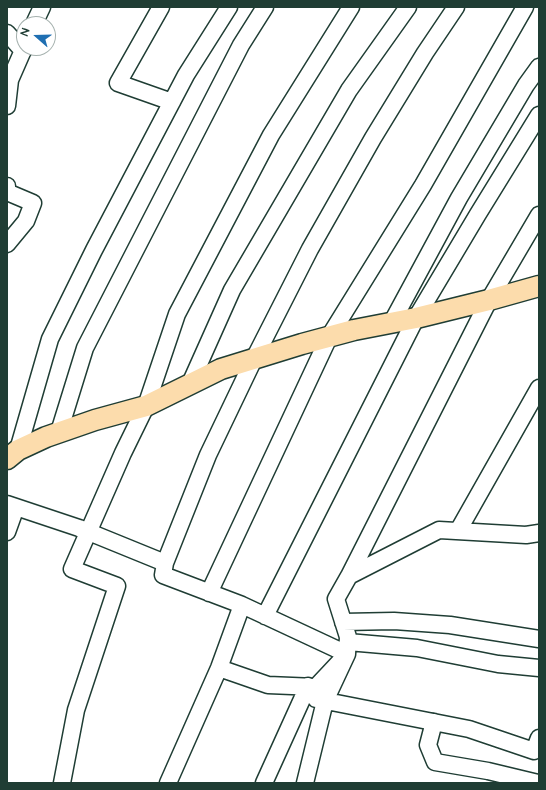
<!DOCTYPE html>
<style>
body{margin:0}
#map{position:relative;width:546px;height:790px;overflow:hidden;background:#fff;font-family:"Architects Daughter",sans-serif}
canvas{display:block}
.frame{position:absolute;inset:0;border:8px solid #1f3d34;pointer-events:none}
.north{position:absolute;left:16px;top:16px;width:40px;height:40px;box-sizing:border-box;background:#fff;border:1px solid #a5b1ae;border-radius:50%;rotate:290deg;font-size:11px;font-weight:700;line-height:16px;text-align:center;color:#1f3d34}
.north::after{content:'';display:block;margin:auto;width:14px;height:18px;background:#1f6fb2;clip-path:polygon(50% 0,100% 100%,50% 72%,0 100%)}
</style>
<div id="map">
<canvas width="546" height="790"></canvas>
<div class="frame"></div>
<div class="north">N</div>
</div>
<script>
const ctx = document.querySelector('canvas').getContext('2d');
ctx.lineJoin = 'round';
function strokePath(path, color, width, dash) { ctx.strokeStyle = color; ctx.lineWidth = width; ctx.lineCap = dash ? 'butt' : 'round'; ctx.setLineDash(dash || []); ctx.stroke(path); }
const minor = new Path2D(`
 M161 7 118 83 172 102
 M34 24 42 7
 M7 33 23 51
 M7 106 10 80 24 48
 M7 186V192L33 203 26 221 7 244
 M392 322 459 198 526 85 539 67
 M190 384 232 290 349 90 408 7
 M59 432 85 348 241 45 265 7
 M18 450 50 339 94 250 186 75 229 7
 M7 504 79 528 165 563 163 575 242 605 347 654 325 701 305 783
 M458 531 539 388
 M7 532 16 507
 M165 563 208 455 254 359 310 249 373 138 425 53 456 7
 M349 576 489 300 539 215
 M209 593 329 337 423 185 525 7
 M265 616 416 318 478 214 539 115
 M343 622 394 621 450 625 539 639
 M348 642 417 648 498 664 539 668
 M219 668 268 685 316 687 347 654 348 637 336 599 349 576 439 530 526 535 539 533
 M316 699 469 729 534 751 539 738
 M434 722 428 745 435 762 488 771 538 783
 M62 783 76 710 117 586 72 569 123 453 146 406 177 314 271 135 351 7
 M168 783 219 668 242 605
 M264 783 308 686`);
const major = new Path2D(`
 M7 459 18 450 46 437 95 420 146 406 221 369 302 344 354 330 416 318 489 300 539 286`);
strokePath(minor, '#1f3d34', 19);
strokePath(major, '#1f3d34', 23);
strokePath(minor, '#fff', 16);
strokePath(major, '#fcdcac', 20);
</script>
